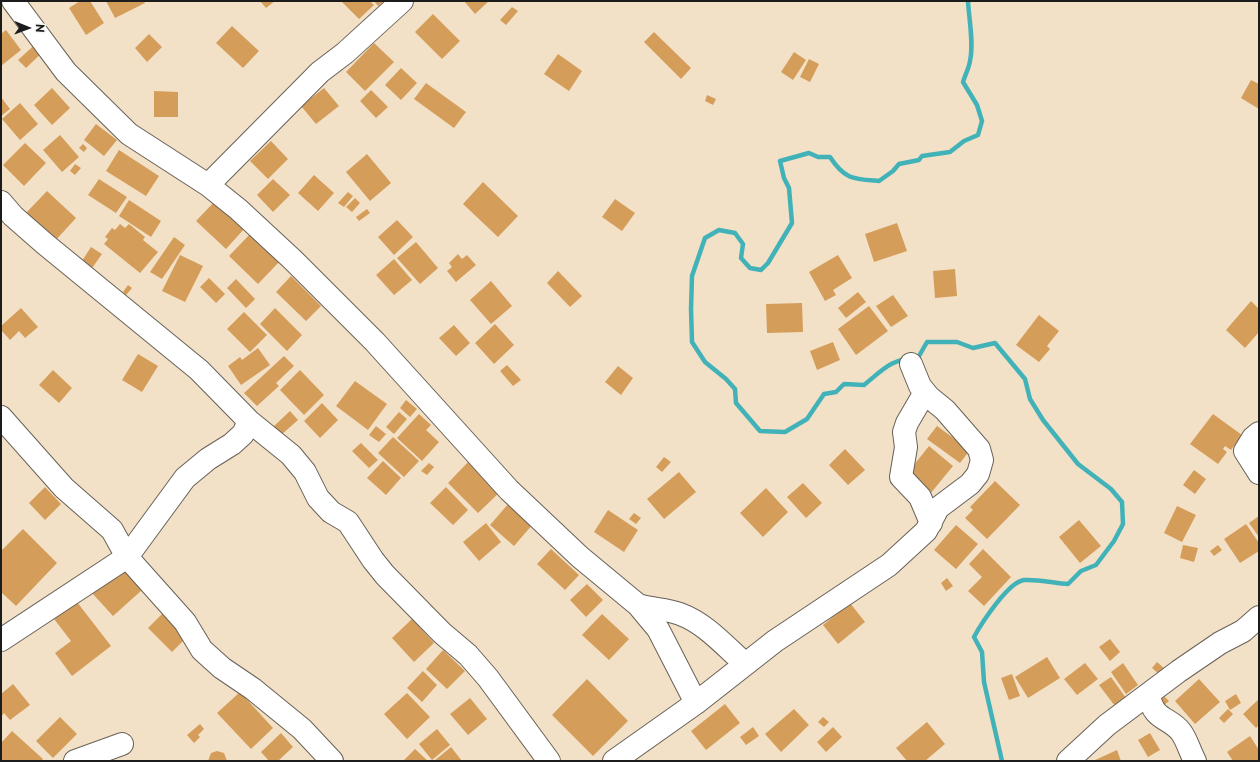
<!DOCTYPE html>
<style>
body{margin:0}
#map{position:relative;width:1260px;height:762px;overflow:hidden;background:#f3e1c7;font-family:"Playpen Sans",sans-serif}
canvas{display:block}
.frame{position:absolute;inset:0;border:2px solid #1c1c1c;pointer-events:none}
.north{position:absolute;left:8px;top:8px;width:40px;height:40px;-webkit-text-stroke:3px #f6f6f2;paint-order:stroke;rotate:91deg;font-size:11px;font-weight:700;line-height:16px;text-align:center;color:#1c1c1c}
.north::after{content:'';display:block;margin:auto;width:14px;height:18px;background:#1c1c1c;clip-path:polygon(50% 0,100% 100%,50% 72%,0 100%)}
</style>
<div id="map">
<canvas width="1260" height="762"></canvas>
<div class="frame"></div>
<div class="north">N</div>
</div>
<script>
const ctx = document.querySelector('canvas').getContext('2d');
ctx.lineJoin = 'round';
function strokePath(path, color, width, dash) { ctx.strokeStyle = color; ctx.lineWidth = width; ctx.lineCap = dash ? 'butt' : 'round'; ctx.setLineDash(dash || []); ctx.stroke(path); }
function fillPath(path, color) { ctx.fillStyle = color; ctx.fill(path, 'evenodd'); }
strokePath(new Path2D(`
 M968 1C969 20 974 43 970 61 969 68 965 75 963 82L977 105 982 121 978 135 964 141 950 152 922 156 919 160 899 164 893 171 879 181C854 179 845 180 830 157H818L809 153 780 161 784 178 789 188 792 223 768 263 761 270 750 268 741 258 743 244 735 233 719 230 705 238 692 276 691 309 692 342 705 362 726 379 735 389 736 403 760 431 785 432 807 419 824 394 836 392 844 384 864 385C886 367 889 361 919 356L927 342H957L973 348 995 343 1025 379 1030 399 1043 420 1078 464 1111 489 1122 502 1123 524 1114 541 1096 565 1081 571 1068 584C1055 583 1036 579 1024 580 1008 582 981 624 974 637L982 652 984 682 1002 761`), '#42b2b9', 4.5);
fillPath(new Path2D(`
 M80 1H90L104 23 86 35 69 8Z
 M106 1H144L145 3 115 18Z
 M260 1H275L266 8Z
 M341 1H370L374 5 359 19Z
 M374 1H384L378 6Z
 M464 1H489L475 14Z
 M512 7 518 11 506 25 500 20Z
 M433 14 460 41 442 59 415 32Z
 M232 26 259 51 243 68 216 43Z
 M6 30 21 50 1 66V34Z
 M654 32 691 68 681 79 644 42Z
 M149 34 162 47 147 62 135 48Z
 M40 40 47 48 26 68 18 60Z
 M374 43 394 62 365 91 346 72Z
 M794 52 806 60 793 80 781 72Z
 M558 54 582 71 569 91 544 74Z
 M809 59 819 64 810 82 800 77Z
 M401 68 417 83 401 100 385 85Z
 M1251 80 1259 84V109L1241 98Z
 M426 83 466 112 454 128 414 99Z
 M52 88 70 108 52 125 34 105Z
 M324 88 339 106 316 124 301 106Z
 M371 90 388 107 376 118 360 101Z
 M154 91 178 92V117H154Z
 M707 95 716 99 713 105 705 101Z
 M1 97 10 109 1 116Z
 M20 103 38 124 20 140 2 119Z
 M96 124 117 140 104 156 84 140Z
 M60 135 79 157 62 172 43 150Z
 M271 141 288 159 268 179 250 161Z
 M25 143 46 163 24 186 3 165Z
 M83 144 87 148 84 152 79 148Z
 M119 150 159 176 146 196 106 171Z
 M367 154 391 183 370 201 346 172Z
 M75 164 81 168 75 175 70 171Z
 M314 175 334 193 318 211 298 193Z
 M99 179 127 197 116 213 88 195Z
 M273 179 290 195 273 212 257 195Z
 M483 182 518 216 498 237 463 204Z
 M47 191 76 218 54 242 25 214Z
 M348 192 353 196 344 207 338 203Z
 M355 198 360 203 352 212 346 207Z
 M615 199 635 213 622 231 602 217Z
 M129 200 161 221 151 237 119 216Z
 M215 201 245 228 226 249 196 221Z
 M367 209 370 213 359 221 356 217Z
 M397 220 413 237 394 255 378 237Z
 M897 223 907 251 874 262 865 234Z
 M120 224 125 228 129 224 145 237 143 240 158 252 140 273 104 244 108 239 105 237 112 228 115 230Z
 M251 233 280 261 258 284 229 256Z
 M174 237 185 245 162 279 150 272Z
 M416 242 438 268 420 284 397 258Z
 M91 247 102 254 90 271 80 264Z
 M458 254 462 259 467 255 476 265 456 282 447 271 452 267 449 263Z
 M180 255 203 266 185 302 162 291Z
 M838 255 852 278 833 290 836 295 825 301 809 272Z
 M394 259 412 280 394 295 376 275Z
 M955 269 957 296 935 298 933 271Z
 M558 271 582 296 570 307 547 283Z
 M291 276 321 306 306 321 276 292Z
 M209 278 225 294 216 303 200 287Z
 M236 279 255 299 246 308 227 288Z
 M491 281 512 306 491 324 470 300Z
 M128 285 132 288 126 295 123 292Z
 M858 292 866 302 846 318 838 308Z
 M893 295 908 316 891 327 876 306Z
 M1251 301 1259 309V332L1245 348 1226 330Z
 M802 303 803 332 767 333 766 304Z
 M869 306 888 331 856 355 838 329Z
 M21 308 38 327 25 338 19 331 10 340 1 330V326Z
 M275 308 302 335 287 351 260 324Z
 M244 312 267 335 250 352 227 329Z
 M1039 315 1059 331 1047 346 1050 349 1039 362 1016 345Z
 M495 324 514 345 494 364 475 343Z
 M454 325 470 343 456 356 439 338Z
 M833 342 840 360 817 370 810 351Z
 M258 348 270 365 241 385 228 366 240 357 242 360Z
 M138 354 158 366 142 392 122 380Z
 M284 356 294 366 276 383 279 386 257 406 244 393Z
 M507 365 521 380 513 386 500 371Z
 M618 366 633 378 621 395 605 382Z
 M53 370 72 388 59 403 39 385Z
 M300 370 324 395 304 415 280 390Z
 M355 381 387 404 368 430 336 406Z
 M406 400 417 409 410 417 400 408Z
 M322 403 338 420 320 438 304 421Z
 M290 411 298 420 281 435 274 426Z
 M399 412 407 419 394 434 386 427Z
 M419 414 431 425 426 430 439 442 422 461 397 438Z
 M1213 414 1242 435 1231 450 1225 446 1223 449 1227 452 1218 464 1190 444Z
 M376 426 386 434 379 442 369 435Z
 M937 426 970 450 960 463 927 439Z
 M393 437 419 461 404 477 378 453Z
 M361 443 378 460 369 468 352 451Z
 M929 446 953 466 930 494 906 475Z
 M845 449 865 470 848 485 829 465Z
 M664 457 671 462 662 472 656 467Z
 M470 460 501 491 478 513 448 483Z
 M383 461 401 478 386 495 367 478Z
 M429 463 434 467 427 475 421 471Z
 M1194 470 1206 479 1195 494 1183 485Z
 M679 472 696 492 664 519 647 499Z
 M995 481 1020 505 987 539 965 518 973 510 970 507Z
 M803 483 822 503 806 518 787 497Z
 M45 487 61 504 45 520 29 503Z
 M446 487 468 510 453 525 430 503Z
 M766 488 788 512 763 537 740 513Z
 M509 503 533 524 514 546 490 525Z
 M1177 506 1196 515 1182 542 1164 533Z
 M608 510 638 530 624 552 594 532Z
 M634 513 641 518 636 524 629 519Z
 M1259 516V537L1249 523Z
 M1079 520 1101 546 1080 563 1059 537Z
 M486 523 501 542 479 561 463 542Z
 M1246 524 1259 543V551L1240 563 1224 539Z
 M956 525 978 544 956 569 934 550Z
 M23 529 57 563 16 606 1 592V551Z
 M1183 545 1198 548 1194 562 1180 558Z
 M1218 545 1222 550 1214 556 1210 551Z
 M551 549 579 575 565 590 537 564Z
 M983 549 1011 577 984 606 968 591 982 577 969 564Z
 M121 567 142 590 113 616 92 593Z
 M947 578 953 586 946 591 941 583Z
 M587 584 603 600 586 617 570 600Z
 M77 602 111 646 72 676 55 653 71 641 54 619Z
 M850 603 865 622 838 644 823 625Z
 M164 612 188 636 172 652 148 628Z
 M602 614 629 639 609 660 582 635Z
 M412 619 434 643 414 662 392 638Z
 M1110 639 1120 652 1110 661 1099 647Z
 M443 650 465 671 447 689 426 669Z
 M1047 657 1060 678 1028 698 1015 677Z
 M1157 662 1165 669 1160 675 1152 668Z
 M1085 663 1098 679 1077 695 1064 679Z
 M1123 663 1138 685 1126 694 1111 672Z
 M423 671 437 685 422 702 407 688Z
 M1012 674 1020 696 1009 700 1001 678Z
 M1111 677 1126 698 1115 706 1099 685Z
 M587 679 628 721 593 756 552 715Z
 M1199 679 1220 702 1195 724 1175 701Z
 M13 684 30 705 10 720 4 713 1 717V694Z
 M240 692 273 728 251 749 217 713Z
 M407 693 430 717 407 739 384 714Z
 M1162 694 1169 701 1162 707 1155 699Z
 M1236 694 1241 703 1230 710 1225 701Z
 M470 698 487 719 468 735 450 714Z
 M1259 699V725L1256 728 1243 714Z
 M725 704 740 723 706 750 691 731Z
 M794 709 809 725 781 752 765 734Z
 M1228 709 1233 714 1224 723 1219 718Z
 M60 717 77 734 53 758 36 741Z
 M823 717 829 722 824 727 818 722Z
 M927 722 945 744 925 761H907L896 748Z
 M200 724 204 729 198 735 200 737 194 743 187 735Z
 M753 727 759 736 746 745 740 737Z
 M833 727 842 737 826 752 817 742Z
 M437 729 450 745 432 760 419 744Z
 M12 731 43 759 41 761H1V743Z
 M281 733 293 747 278 761H269L261 752Z
 M1150 733 1160 750 1148 757 1138 740Z
 M1250 736 1259 750V761H1233L1227 752Z
 M451 747 462 761H434Z
 M415 749 428 761H403Z
 M1117 750 1121 761H1093Z
 M217 751 224 753 227 761H208L211 753Z`), '#d59d5a');
const minor = new Path2D(`
 M13 1 66 72 129 134 208 185 238 209 293 260 375 342 509 490 580 557 638 605 658 629 696 703
 M208 185 320 72 345 53 402 1
 M1 202 13 216 45 244 199 370 249 421 291 455 305 472 318 498 331 512 348 522 373 560 385 575 442 633 468 655 488 678 549 761
 M911 364 920 386 929 397
 M1 417 64 488 112 530 127 557 185 622 202 650 222 668 253 689 302 729 332 761
 M1259 433 1253 438 1245 451 1259 473
 M638 605C652 609 666 609 680 614 705 623 725 646 744 663
 M1 640 127 557 185 478 208 459 232 444 243 434 249 421
 M1149 695C1153 721 1170 717 1181 732 1187 740 1190 752 1195 761
 M75 761 122 744
 M614 761 696 703 775 641 889 565 926 531 938 508 970 484 978 474 982 460 979 449 945 410 929 397 921 399 907 423 904 432 906 447 901 477 920 497 931 523
 M1068 761 1107 725 1179 671 1220 643 1243 631 1259 617`);
strokePath(minor, '#676158', 24);
strokePath(minor, '#fff', 22);
</script>
